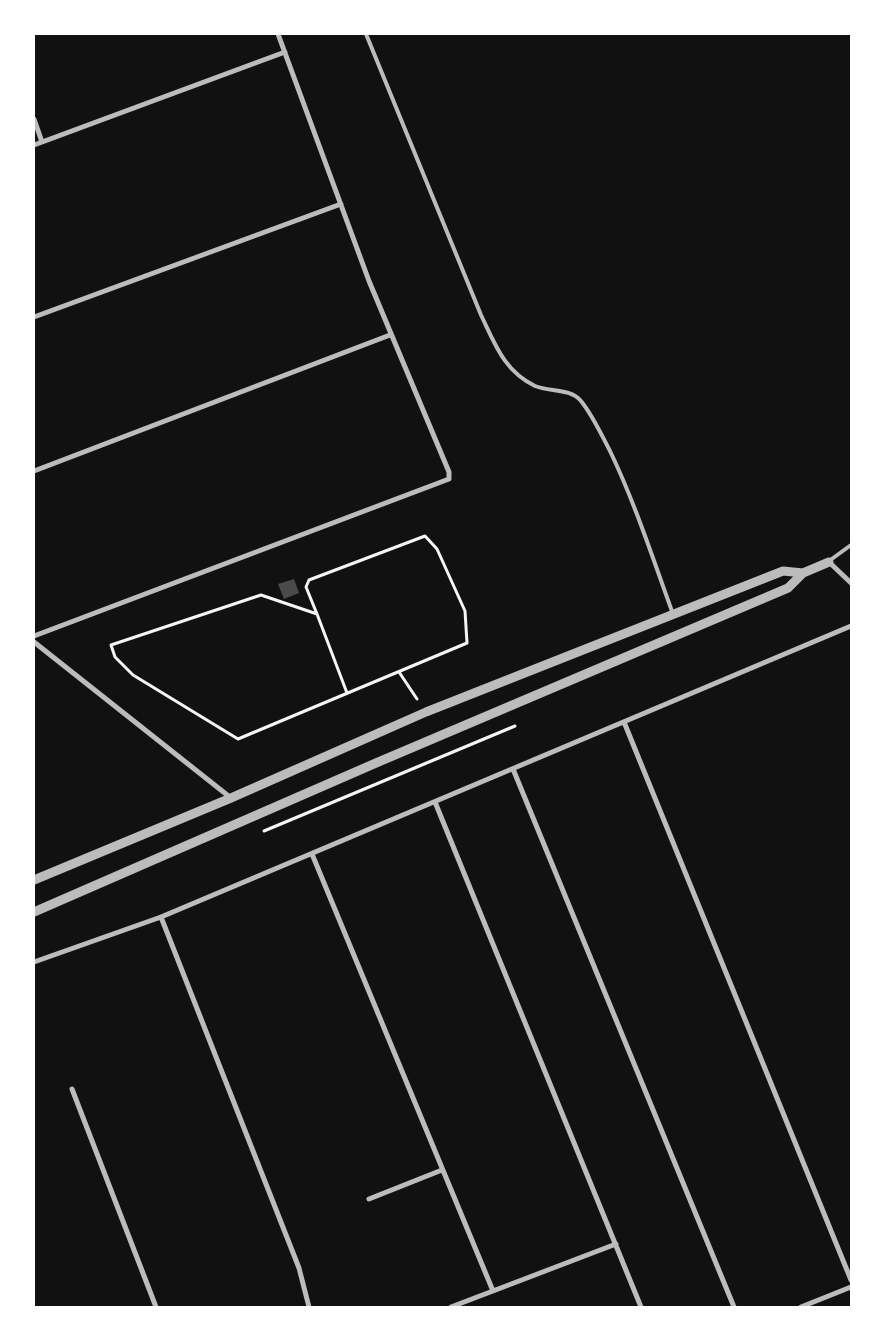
<!DOCTYPE html>
<style>
body{margin:0}
#map{position:relative;width:885px;height:1341px;overflow:hidden;background:#111;font-family:Manrope,sans-serif}
canvas{display:block}
.frame{position:absolute;inset:0;border:35px solid #fff;pointer-events:none}
</style>
<div id="map">
<canvas width="885" height="1341"></canvas>
<div class="frame"></div>
</div>
<script>
const ctx = document.querySelector('canvas').getContext('2d');
ctx.lineJoin = 'round';
function fillPath(path, color) { ctx.fillStyle = color; ctx.fill(path, 'evenodd'); }
function strokePath(path, color, width, dash) { ctx.strokeStyle = color; ctx.lineWidth = width; ctx.lineCap = dash ? 'butt' : 'round'; ctx.setLineDash(dash || []); ctx.stroke(path); }
fillPath(new Path2D(`
 M294 579 299 593 284 599 278 584Z`), '#4a4a4a');
strokePath(new Path2D(`
 M425 536 437 549 465 611 467 643 238 739 133 675 115 657 111 645 261 595 317 614 306 587 309 580Z
 M317 614 347 693
 M399 672 417 699
 M264 831 515 726`), '#f5f5f5', 3);
strokePath(new Path2D(`
 M366 34 481 315C495 344 504 371 535 386 550 392 570 388 581 401 593 416 601 434 610 451 635 503 653 559 673 614
 M829 561 851 545`), '#bcbcbc', 4);
strokePath(new Path2D(`
 M34 119 42 142
 M34 145 285 52
 M34 317 341 204
 M34 471 390 335
 M829 562 851 583
 M34 636 449 479V472L369 281 278 34
 M34 642 231 798
 M624 722 851 1280
 M513 769 734 1307
 M435 802 641 1307
 M312 854 493 1291
 M161 917 299 1268 309 1307
 M34 962 161 917 851 626
 M72 1089 156 1307
 M369 1199 442 1170
 M451 1307 616 1244
 M801 1307 851 1287`), '#bcbcbc', 5);
strokePath(new Path2D(`
 M34 880 231 798 426 712 783 571 803 573
 M34 912 376 763 788 588 803 573 829 562`), '#bcbcbc', 9);
</script>
